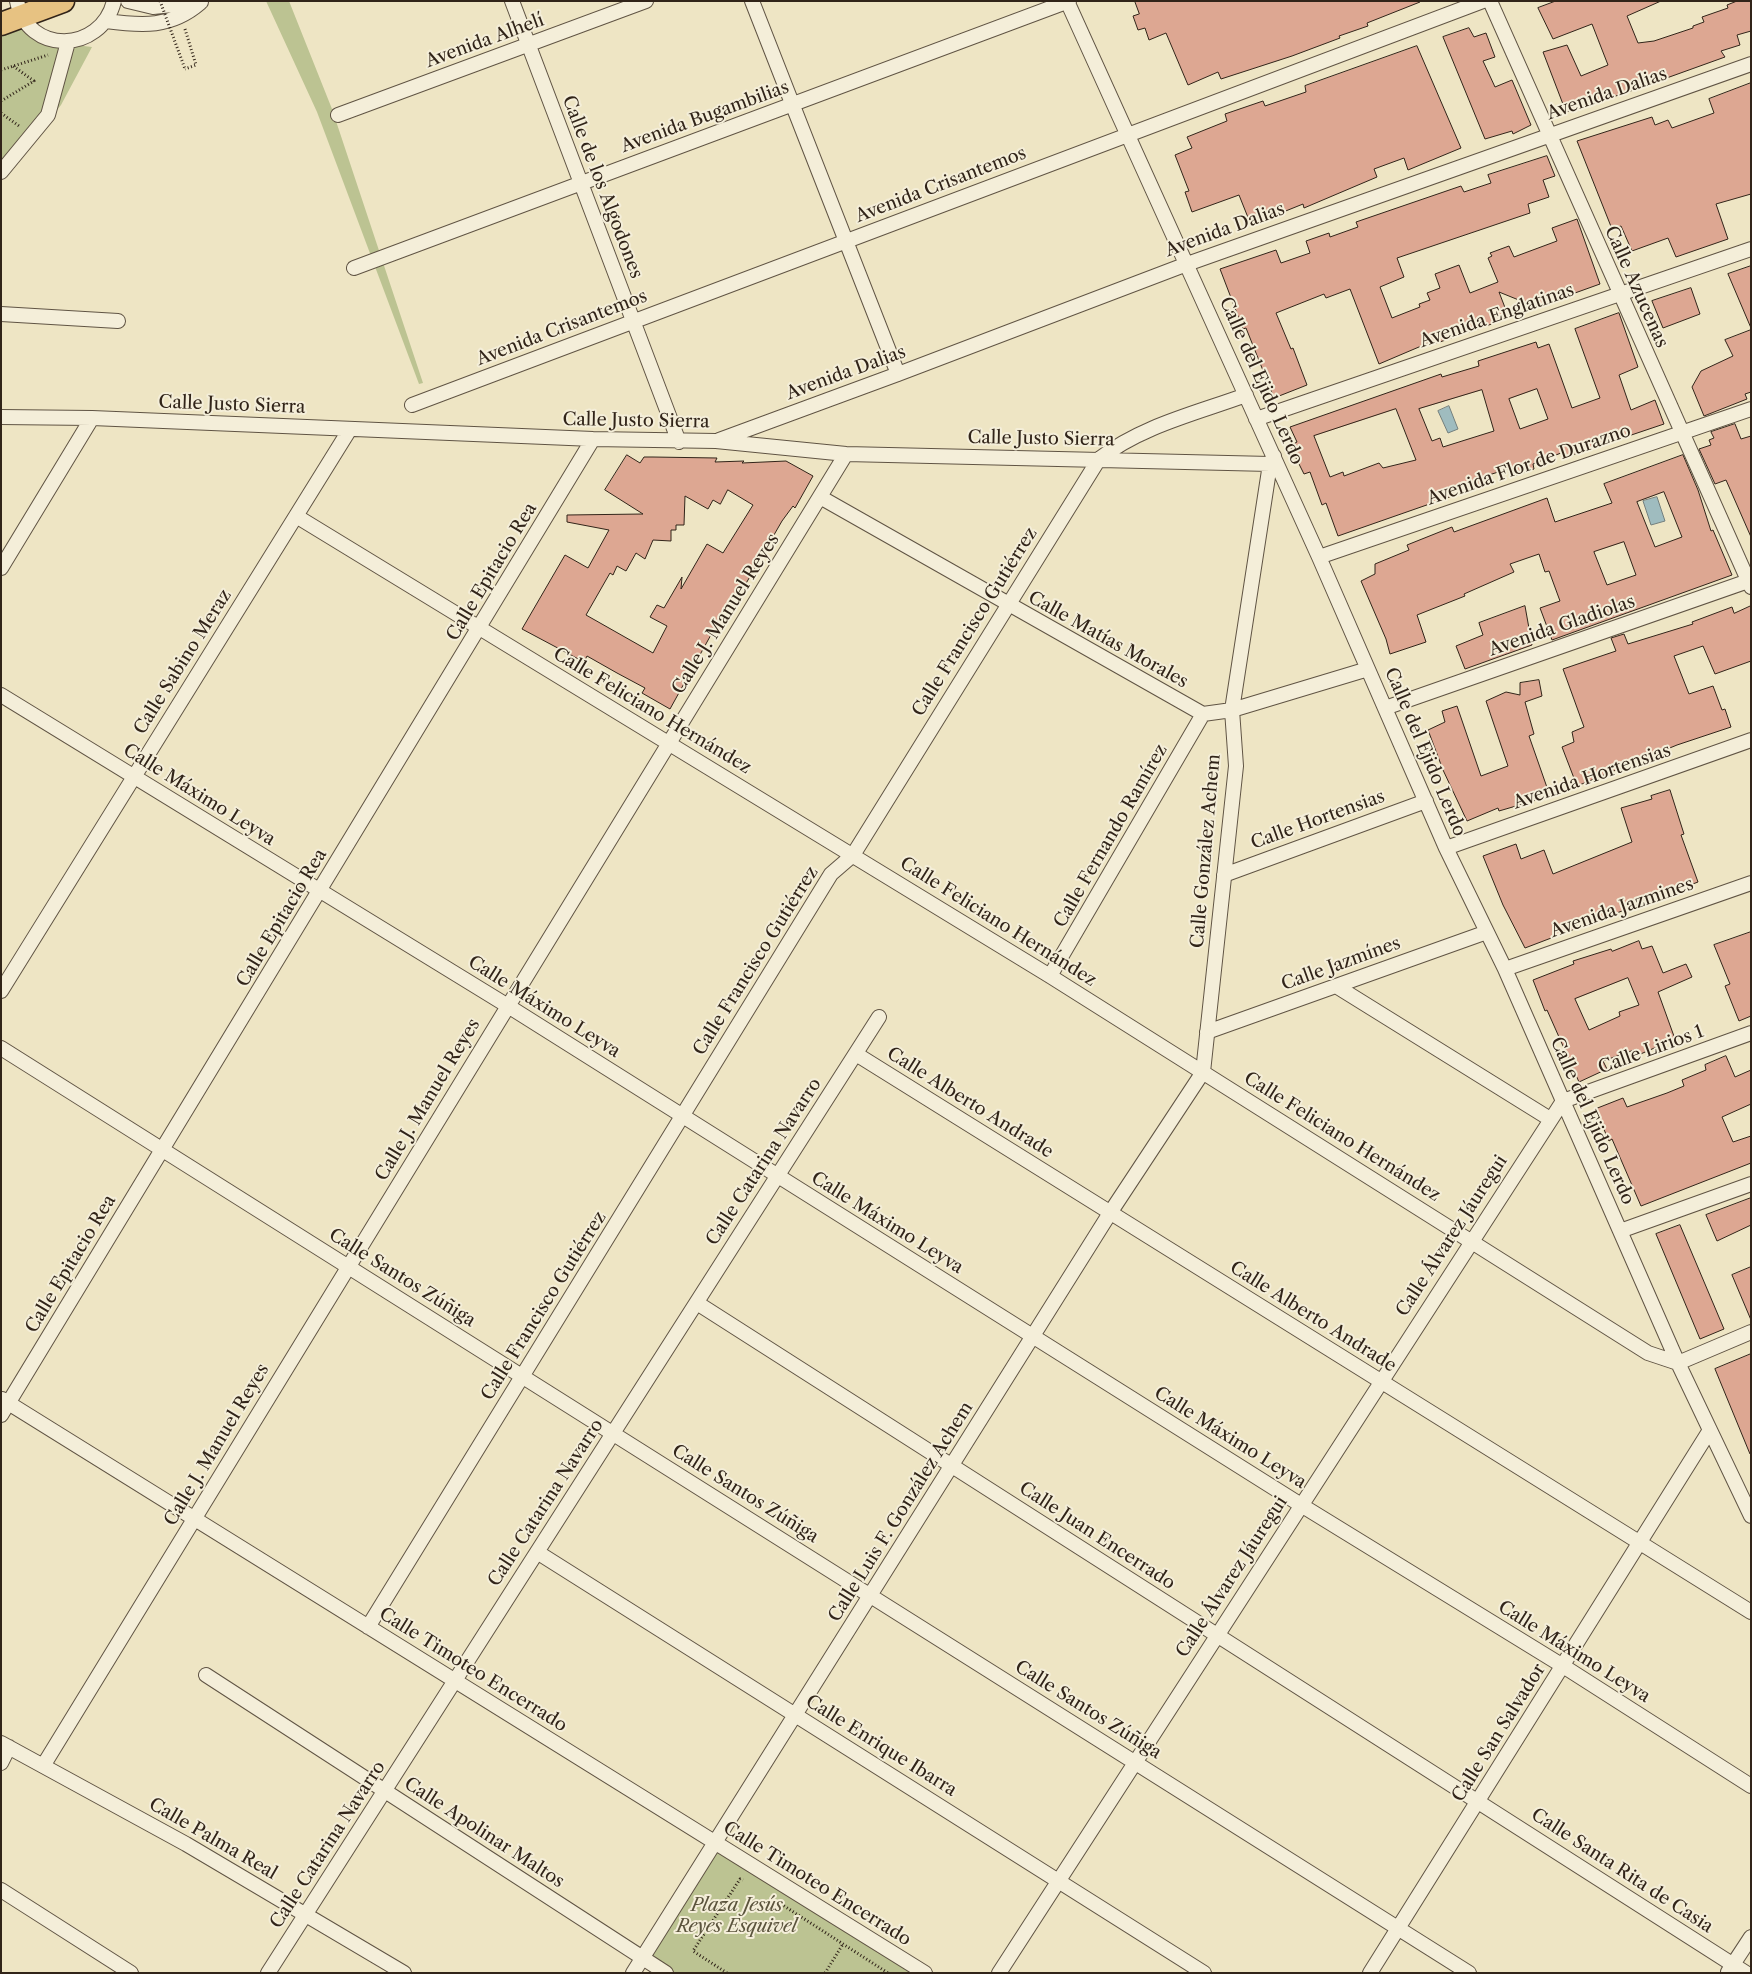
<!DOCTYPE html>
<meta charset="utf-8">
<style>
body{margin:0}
#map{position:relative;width:1752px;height:1974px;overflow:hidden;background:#eee5c4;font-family:"Libre Caslon Text",serif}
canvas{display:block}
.frame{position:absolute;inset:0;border:2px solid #312419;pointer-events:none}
</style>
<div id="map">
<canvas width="1752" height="1974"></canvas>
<div class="frame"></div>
</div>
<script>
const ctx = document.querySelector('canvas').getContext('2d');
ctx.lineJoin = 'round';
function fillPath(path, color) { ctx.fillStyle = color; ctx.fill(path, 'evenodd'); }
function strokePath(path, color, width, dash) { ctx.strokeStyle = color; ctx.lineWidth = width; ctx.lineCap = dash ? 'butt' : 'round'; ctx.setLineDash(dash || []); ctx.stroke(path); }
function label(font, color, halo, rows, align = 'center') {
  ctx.font = font + ' "Libre Caslon Text",serif'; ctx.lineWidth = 4; ctx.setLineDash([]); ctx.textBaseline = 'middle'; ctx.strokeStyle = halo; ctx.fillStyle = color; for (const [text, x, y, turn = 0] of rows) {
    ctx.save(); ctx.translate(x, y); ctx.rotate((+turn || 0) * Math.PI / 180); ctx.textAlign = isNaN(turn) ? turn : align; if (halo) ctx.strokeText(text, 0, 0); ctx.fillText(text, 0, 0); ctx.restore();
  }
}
fillPath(new Path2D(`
 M266 1H289L332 109 423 383 419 384 317 112Z
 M32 20C45 37 71 45 92 47L61 105 1 180V32Z
 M720 1838 930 1973H667L641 1956Z`), '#bcc392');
const water = new Path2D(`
 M1449 406 1458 429 1448 433 1438 411Z
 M1657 497 1665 521 1651 525 1643 501Z`);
fillPath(water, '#9fbcbf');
strokePath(water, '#737f7d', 1);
const building = new Path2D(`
 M1135 1H1419L1420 2 1367 23 1368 26 1339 36 1340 38 1292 56 1221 79 1218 72 1188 85 1166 33 1149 40 1145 28 1138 30 1133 16 1139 14Z
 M1556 1H1661L1627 16 1638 43 1654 41 1693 28V26L1704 22 1702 17 1728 8 1727 5 1737 1H1751V31L1737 35 1740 45 1721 51 1725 57 1625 93 1566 112 1543 52 1567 45 1581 76 1608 65 1592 24 1553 39 1538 8Z
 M1469 28 1474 37 1486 33 1495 57 1483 61 1495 87 1512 80 1531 125 1513 134 1512 131 1485 139 1443 37Z
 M1417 46 1461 148 1408 170 1404 158 1374 169 1377 177 1304 208 1303 204 1251 225 1239 195 1192 212 1185 192 1189 191 1175 155 1192 148 1187 137 1227 121 1225 114 1263 101 1265 106 1306 92 1305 86Z
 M1751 83V194L1716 204 1728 239 1676 257 1668 238 1632 251 1621 226 1612 229 1577 141 1652 117 1655 125 1668 120 1672 128 1714 113 1709 99Z
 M1547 156 1555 176 1543 180 1549 197 1528 204 1530 213 1397 258 1404 277 1380 287 1392 318 1420 307 1419 304 1430 300 1427 293 1440 288 1435 274 1459 265 1470 293 1498 282 1488 258 1492 256 1490 253 1509 246 1514 257 1557 241 1552 228 1577 219 1600 284 1536 307 1499 292 1509 318 1434 344 1433 341 1379 364 1350 289 1326 298 1324 294 1276 313 1291 349 1293 348 1307 385 1274 398 1246 328 1243 329 1220 269 1276 250 1281 263 1310 253 1306 241 1329 233 1330 237 1358 227 1356 222 1461 186 1464 192 1491 183 1488 175Z
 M1751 266V328L1728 274Z
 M1691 288 1700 314 1663 328 1652 301Z
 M1619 313 1638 367 1619 375 1631 410 1655 400 1664 424 1563 458 1561 453 1533 464 1534 469 1511 477 1508 469 1479 478 1481 486 1338 536 1326 503 1322 505 1310 472 1304 474 1290 446 1297 442 1290 427 1441 374 1442 377 1479 366 1478 361 1536 342 1538 348 1549 344 1572 408 1600 398 1575 329ZM1537 389 1548 419 1520 429 1509 399ZM1482 390 1494 431 1443 447 1440 438 1432 441 1419 409ZM1396 409 1416 460 1383 468 1379 463 1344 476 1343 472 1330 477 1314 436Z
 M1751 330V392L1745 394 1747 399 1704 416 1692 387 1701 371 1733 356 1725 340Z
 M1735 424 1741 439 1751 436V537L1726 480 1715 484 1699 449 1711 445 1709 440 1714 438 1711 432Z
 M627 455 640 463 644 457H653L717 458 715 462 744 461 742 463 786 461 813 476 795 508 793 506 782 521 733 606 728 604 670 709 642 693 645 688 617 673 587 656 584 662 522 629 565 555 588 568 609 530 567 522V515L643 514 605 490ZM728 490 753 505 723 553 707 544 681 589 682 577 664 608 657 605 650 617 667 626 653 653 586 615 610 573 613 575 617 566 626 571 636 553 645 559 653 540 671 541V530H676V525H684L685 496 708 509 713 500 720 504Z
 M1683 455 1698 490 1711 531 1713 530 1732 575 1552 640 1540 608 1560 601 1549 571 1545 572 1539 554 1510 564 1514 572 1464 594 1465 596 1417 615 1426 642 1390 654 1386 639 1361 581 1375 574V564L1409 550 1407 545 1452 527 1454 532 1547 498 1555 522 1612 503 1604 484ZM1664 492 1682 537 1655 547 1637 502ZM1624 542 1636 575 1607 585 1594 552Z
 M1525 606 1532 645 1465 669 1456 646 1483 635 1479 623Z
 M1751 606V661L1715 674 1703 646 1674 656 1689 694 1713 686 1722 710 1725 709 1731 727 1677 745 1577 786 1562 747 1574 742 1572 732 1584 727 1563 669 1616 651 1611 638 1624 634 1628 644 1693 624 1692 622 1732 607 1734 613Z
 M1539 680 1542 696 1525 702 1534 734 1529 736 1550 796 1499 811 1498 808 1467 821 1443 770 1428 730 1445 722 1442 711 1457 706 1481 776 1508 766 1486 701 1506 692 1520 695V683Z
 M1670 790 1684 834 1681 835 1698 882 1525 948 1503 905 1483 856 1516 844 1521 859 1544 850 1553 874 1632 842 1621 808 1652 799 1651 796Z
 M1751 932V1016L1739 1021 1725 986 1730 984 1714 945Z
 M1639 941 1642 949 1652 946 1663 973 1686 964 1692 977 1658 992 1675 1039 1636 1056 1634 1050 1603 1061 1607 1069 1579 1082 1547 1010 1545 1011 1533 980 1574 964 1573 961 1611 949 1612 951ZM1628 978 1639 1005 1619 1012 1620 1016 1589 1030 1575 999Z
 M1726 1056 1735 1077 1751 1070V1104L1722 1117 1733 1142 1751 1136V1163L1641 1206 1612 1139 1609 1141 1595 1109 1623 1098 1627 1107 1667 1093 1684 1086 1682 1080 1706 1070 1705 1065Z
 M1751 1198V1225L1717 1241 1706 1215Z
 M1680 1225 1724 1329 1700 1339 1656 1234Z
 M1751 1267V1320L1732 1275Z
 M1751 1354V1454H1750L1715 1369Z`);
fillPath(building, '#dda792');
strokePath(building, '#312419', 1);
const street = new Path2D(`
 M17 1C27 55 101 54 114 1
 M128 1 153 7 201 2
 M512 1 679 442
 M752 1 898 374
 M1067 1 1319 557 1446 848 1505 969 1678 1363 1751 1516
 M1490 1 1751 587
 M106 21C142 26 171 28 200 3
 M338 115 646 1
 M1 172 48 115 68 42
 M354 268 1069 1
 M1 314 118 321
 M412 405 1483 1
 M1 417 92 418 593 439 716 441 846 454 1270 464
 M1256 419 1751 249
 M719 440 898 374 1187 264 1751 64
 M820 497 1203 714 1232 710 1368 669
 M296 516 1050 976 1648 1353 1678 1363 1751 1332
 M1319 557 1751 409
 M1 568 92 418
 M1 695 508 1006 1301 1505 1563 1666 1751 1786
 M1385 708 1751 580
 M1446 848 1751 740
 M1224 875 1426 801
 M1505 969 1751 883
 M1050 976 1203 714
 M1336 986 1550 1119
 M1 991 350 429
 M1207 1032 1487 932
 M1 1048 1469 1973
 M856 1054 1751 1612
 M1620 1231 1751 1184
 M697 1303 1746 1973
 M2 1399 925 1973
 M1 1415 593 439
 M537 1552 1204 1973
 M368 1627 831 874 853 855 1099 459C1141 426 1197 413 1246 395
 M206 1675 666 1973
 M1 1743 186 1844 404 1973
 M1 1763 9 1747
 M43 1766 846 454
 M1 1890 131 1973
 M1728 1972 1751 1937
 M268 1973 879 1017
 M633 1973 1110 1213 1203 1072 1236 766 1232 710 1270 464 1274 456
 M999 1973 1563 1101 1751 1033
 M1370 1973 1710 1430`);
const primary = new Path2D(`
 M1 24 63 1`);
strokePath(street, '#605444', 16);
strokePath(primary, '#312419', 25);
strokePath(new Path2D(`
 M185 29 196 65 185 69
 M1 70 48 55
 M1 101 34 81 13 66
 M1 113 19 126
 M778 1902 888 1973
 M727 1973 693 1951 740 1879 743 1880
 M825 1973 843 1944`), '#312419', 3, [1, 2.5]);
strokePath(street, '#f4eed9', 14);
strokePath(primary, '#e7c282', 22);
strokePath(new Path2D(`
 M160 1 185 69`), '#312419', 3, [1, 2.5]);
label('18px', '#312419', '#f4eed9', [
 ["Avenida Alhelí",485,41,-20],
 ["Avenida Dalias",1607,94,-19],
 ["Avenida Bugambilias",705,117,-20],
 ["Avenida Crisantemos",941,185,-21],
 ["Calle de los Algodones",602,187,69],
 ["Avenida Dalias",1225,230,-20],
 ["Calle Azucenas",1636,287,66],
 ["Avenida Englatinas",1497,316,-19],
 ["Avenida Crisantemos",562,328,-21],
 ["Avenida Dalias",846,373,-20],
 ["Calle del Ejido Lerdo",1261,381,66],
 ["Calle Justo Sierra",232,405,2],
 ["Calle Justo Sierra",636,421,1],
 ["Calle Justo Sierra",1041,439,1],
 ["Avenida Flor de Durazno",1529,465,-19],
 ["Calle Epitacio Rea",492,572,-59],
 ["Calle J. Manuel Reyes",726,614,-58],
 ["Calle Francisco Gutiérrez",975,622,-58],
 ["Avenida Gladiolas",1562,626,-19],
 ["Calle Matías Morales",1108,640,29],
 ["Calle Sabino Meraz",183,662,-58],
 ["Calle Feliciano Hernández",652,711,31],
 ["Calle del Ejido Lerdo",1425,752,67],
 ["Avenida Hortensias",1592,777,-19],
 ["Calle Máximo Leyva",199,795,32],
 ["Calle Hortensias",1318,820,-20],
 ["Calle Fernando Ramírez",1111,836,-60],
 ["Calle González Achem",1206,851,-85],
 ["Avenida Jazmines",1622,908,-19],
 ["Calle Epitacio Rea",282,918,-59],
 ["Calle Feliciano Hernández",998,922,32],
 ["Calle Francisco Gutiérrez",756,961,-58],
 ["Calle Jazmínes",1341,964,-20],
 ["Calle Máximo Leyva",544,1007,32],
 ["Calle Lirios 1",1651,1050,-20],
 ["Calle J. Manuel Reyes",428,1100,-59],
 ["Calle Alberto Andrade",970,1103,32],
 ["Calle del Ejido Lerdo",1592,1121,66],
 ["Calle Feliciano Hernández",1342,1137,32],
 ["Calle Catarina Navarro",764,1162,-57],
 ["Calle Máximo Leyva",887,1223,32],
 ["Calle Álvarez Jáuregui",1452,1236,-57],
 ["Calle Epitacio Rea",71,1264,-59],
 ["Calle Santos Zúñiga",402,1278,32],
 ["Calle Francisco Gutiérrez",544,1306,-58],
 ["Calle Alberto Andrade",1313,1317,32],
 ["Calle Máximo Leyva",1230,1438,32],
 ["Calle J. Manuel Reyes",217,1445,-59],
 ["Calle Santos Zúñiga",745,1494,32],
 ["Calle Catarina Navarro",546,1503,-57],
 ["Calle Luis F. González Achem",901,1512,-58],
 ["Calle Juan Encerrado",1097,1536,33],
 ["Calle Álvarez Jáuregui",1232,1577,-57],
 ["Calle Máximo Leyva",1574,1652,32],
 ["Calle Timoteo Encerrado",473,1670,32],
 ["Calle Santos Zúñiga",1088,1710,32],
 ["Calle San Salvador",1499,1733,-58],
 ["Calle Enrique Ibarra",881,1746,32],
 ["Calle Apolinar Maltos",484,1833,33],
 ["Calle Palma Real",213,1839,30],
 ["Calle Catarina Navarro",328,1845,-57],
 ["Calle Santa Rita de Casia",1622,1871,33],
 ["Calle Timoteo Encerrado",817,1884,32]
]);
label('italic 18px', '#5b543d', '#f4eed9', [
 ["Plaza Jesús",737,1906],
 ["Reyes Esquivel",737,1927]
]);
</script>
